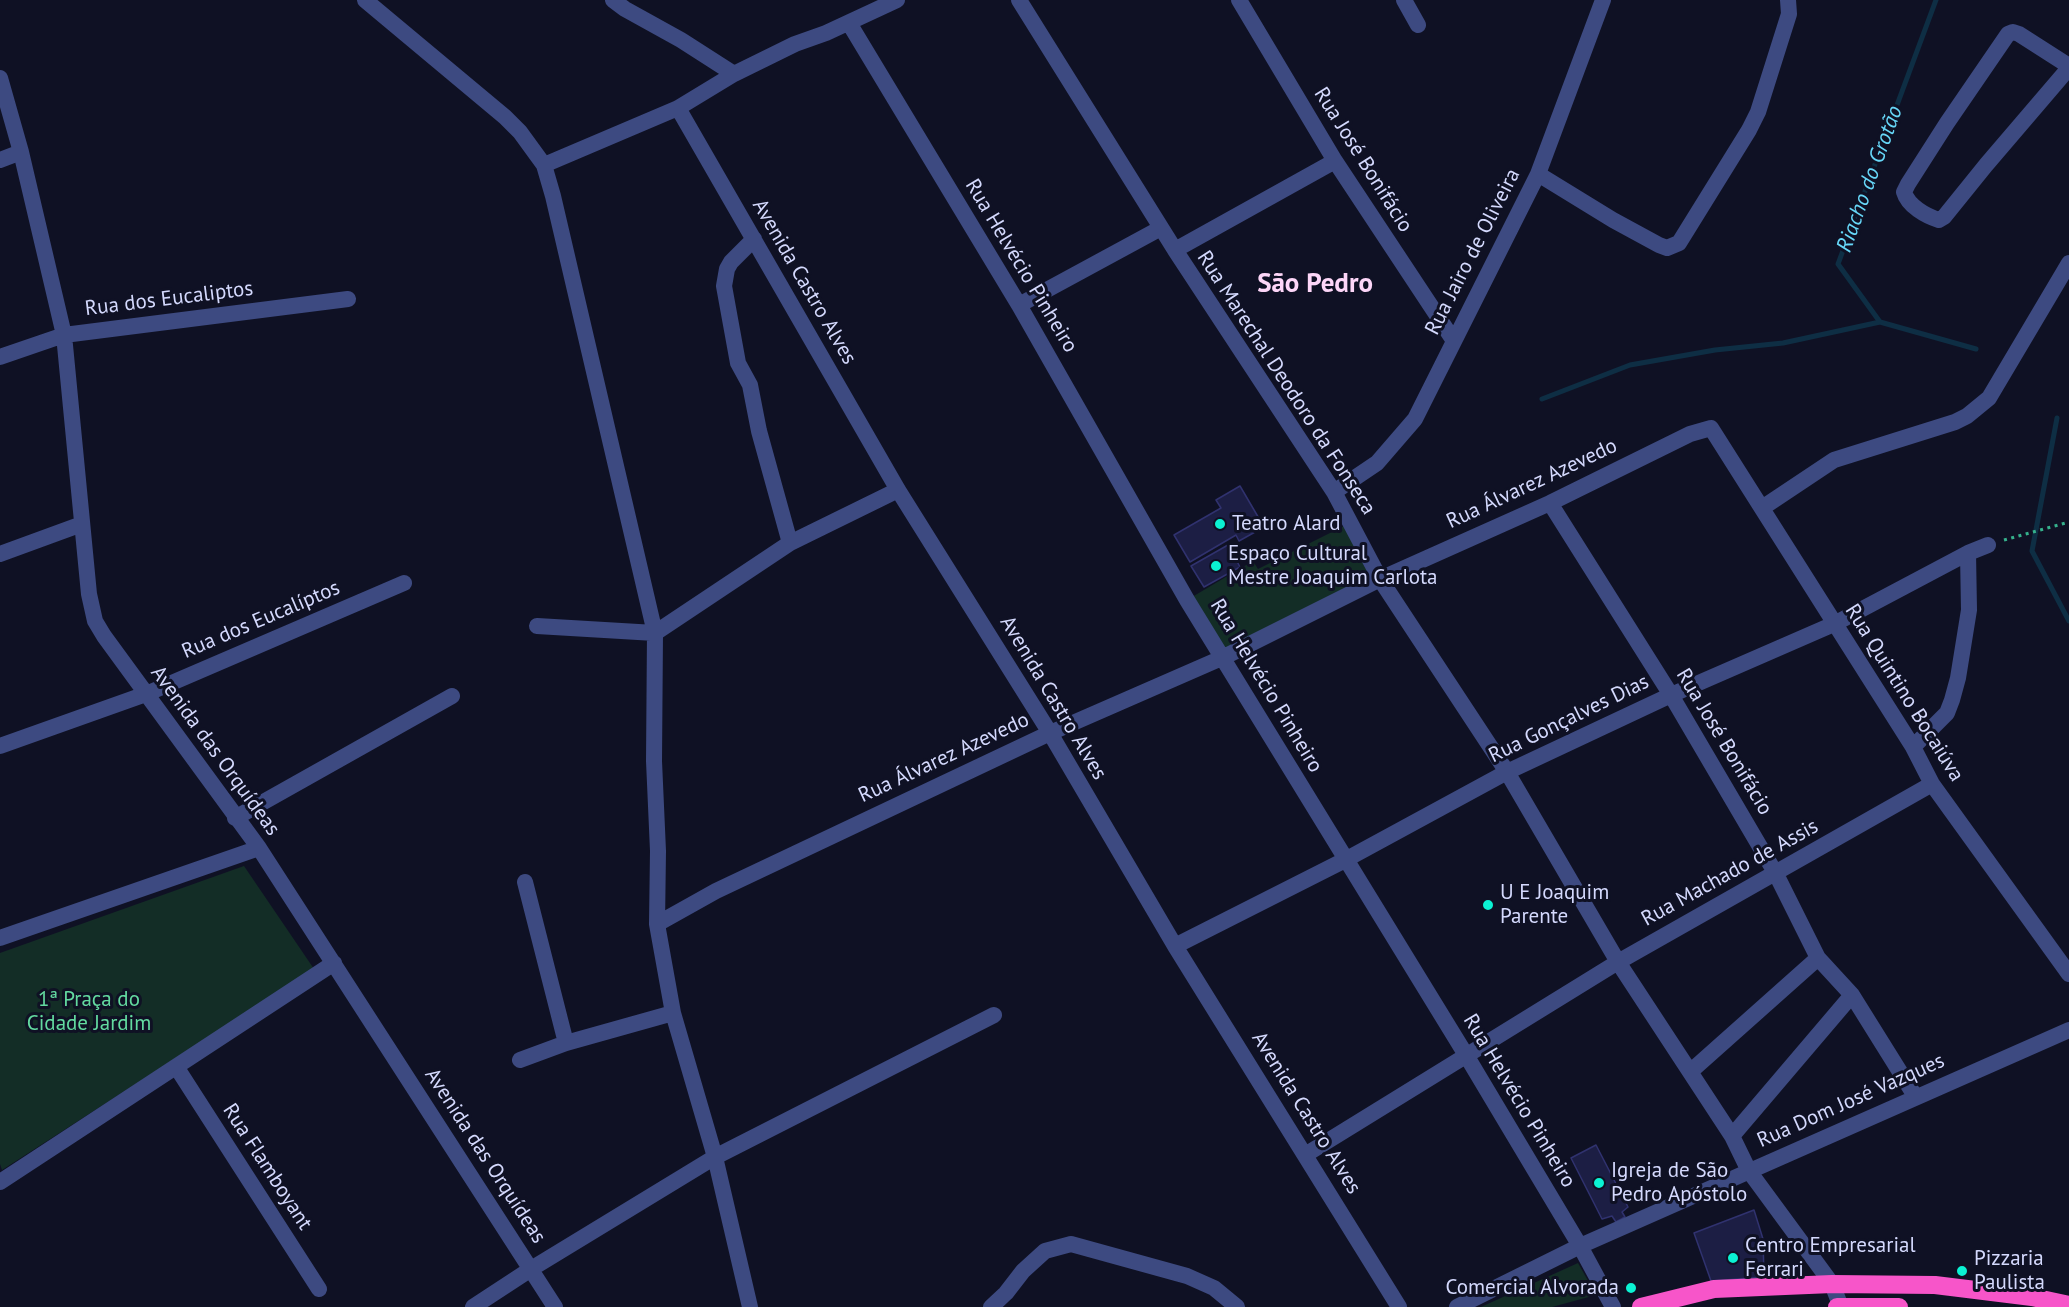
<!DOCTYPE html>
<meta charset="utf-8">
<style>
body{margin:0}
canvas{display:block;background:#0f1124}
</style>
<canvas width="2069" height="1307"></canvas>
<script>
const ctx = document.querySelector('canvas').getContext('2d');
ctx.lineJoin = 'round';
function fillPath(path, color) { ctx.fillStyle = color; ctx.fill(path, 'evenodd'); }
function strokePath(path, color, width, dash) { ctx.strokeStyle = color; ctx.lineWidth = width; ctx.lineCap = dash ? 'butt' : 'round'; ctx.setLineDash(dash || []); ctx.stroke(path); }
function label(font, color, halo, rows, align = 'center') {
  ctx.font = font + ' "PT Sans",sans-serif'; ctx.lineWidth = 6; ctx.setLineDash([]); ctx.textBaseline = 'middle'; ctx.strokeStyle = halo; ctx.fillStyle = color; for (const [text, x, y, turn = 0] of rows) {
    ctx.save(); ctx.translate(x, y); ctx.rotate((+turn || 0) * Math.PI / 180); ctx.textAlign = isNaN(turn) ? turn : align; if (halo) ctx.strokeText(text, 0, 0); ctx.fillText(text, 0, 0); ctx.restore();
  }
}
fillPath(new Path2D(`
 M1350 523 1380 579 1224 657 1187 600 1253 561 1258 569Z
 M244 866 314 969 2 1170 0 1164V953Z
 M1578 1263 1596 1295 1552 1307H1481Z`), '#132d26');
strokePath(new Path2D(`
 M1936 0 1838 264 1880 322 1976 349
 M1542 399 1630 365 1715 350 1783 343 1880 322
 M2057 418 2032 551 2069 621`), '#0e2e44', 5);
const building = new Path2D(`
 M1240 486 1264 527 1239 541 1236 535 1190 562 1174 535 1221 508 1216 500Z
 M1228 545 1240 567 1204 587 1191 566Z
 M1596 1145 1628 1207 1622 1212 1625 1217 1616 1222 1612 1216 1602 1219 1571 1158Z
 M1754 1210 1763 1239 1764 1277 1711 1281 1694 1233Z`);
fillPath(building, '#1c1e44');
strokePath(building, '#30326f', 1.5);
strokePath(new Path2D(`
 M2004 540 2069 522`), '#35b18c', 3, [3, 4.5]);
strokePath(new Path2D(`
 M365 0 505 117 520 132 544 165 553 196 655 633 654 761 658 851 657 924 673 1013 715 1157 750 1307
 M613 0 625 9 681 40 734 74
 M1019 0 1175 250 1334 492 1380 579 1507 772 1618 962 1732 1136 1749 1171 1832 1284 1841 1307
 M1239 0 1335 161 1454 341
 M1404 0 1418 25
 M849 23 1019 305 1187 600 1466 1055 1580 1246 1613 1307
 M2069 66 2019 34 2013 32 2008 34 1947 123 1908 184 1904 192C1908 206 1926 216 1939 220L1944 217 1986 165 2069 68
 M0 78 21 152 64 335 89 594 95 621 104 636 259 848 555 1307
 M678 108 898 490 1050 733 1175 946 1399 1307
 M0 160 21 152
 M544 165 678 108 734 74 795 44 826 33 897 0
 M1538 174 1613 220 1659 245 1667 248 1679 243 1749 130 1758 112 1789 14 1788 0
 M754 239 731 262 727 269 724 286 738 363 750 385 759 431 790 543
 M1175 250 1335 161
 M1019 305 1161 228
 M0 357 64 335 348 299
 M1334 492 1377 463 1415 419 1538 174 1603 0
 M1550 503 1671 695 1776 874 1818 958 1852 995 1915 1096
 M1762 508 1834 460 1955 422 1967 416 1989 398 2069 263
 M0 554 82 524
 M537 626 655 633 790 543 898 490
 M0 746 146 694 404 583
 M1913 747 1947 713 1952 700 1958 678 1969 610 1968 553
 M235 818 452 696
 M525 882 566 1043
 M657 924 716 891 1050 733 1224 657 1380 579 1550 503 1690 434 1711 428 1913 747 1932 784 2069 974
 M0 938 259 848
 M1175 946 1345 860 1507 772 1671 695 1834 624 1968 553 1988 545
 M520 1060 566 1043 673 1013
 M177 1068 319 1289
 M1690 1072 1818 958
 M1732 1136 1852 995
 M1305 1155 1618 962 1932 784
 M0 1182 334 963
 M473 1307 531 1269 715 1157 994 1015
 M991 1307 1006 1293 1023 1271 1045 1251 1071 1244 1187 1276 1214 1288 1237 1307
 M1457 1307 1580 1246 2069 1030`), '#3d4a81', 16);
strokePath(new Path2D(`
 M1641 1307 1714 1289 1832 1284 1935 1285 2032 1297 2069 1305
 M1837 1307H1899`), '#f755c9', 18);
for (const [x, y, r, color] of [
 [1220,524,6,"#0bf2d3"],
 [1216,566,6,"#0bf2d3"],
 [1488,905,6,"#0bf2d3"],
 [1599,1183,6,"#0bf2d3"],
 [1733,1258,6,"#0bf2d3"],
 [1962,1271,6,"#0bf2d3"],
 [1631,1288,6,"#0bf2d3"]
]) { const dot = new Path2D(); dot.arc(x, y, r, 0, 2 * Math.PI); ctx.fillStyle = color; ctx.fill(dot); strokePath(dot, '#0f1124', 2); }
label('21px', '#d4d9fd', '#0f1124', [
 ["Rua José Bonifácio",1363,160,58],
 ["Rua Jairo de Oliveira",1473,252,-63],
 ["Rua Helvécio Pinheiro",1021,266,59],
 ["Avenida Castro Alves",804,282,60],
 ["Rua dos Eucaliptos",169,299,-7],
 ["Rua Marechal Deodoro da Fonseca",1286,383,57],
 ["Rua Álvarez Azevedo",1532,484,-25],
 ["Rua dos Eucalíptos",261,620,-23],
 ["Rua Helvécio Pinheiro",1266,686,59],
 ["Rua Quintino Bocaiúva",1904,693,58],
 ["Avenida Castro Alves",1053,698,59],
 ["Rua Gonçalves Dias",1569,719,-26],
 ["Rua José Bonifácio",1724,742,59],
 ["Avenida das Orquídeas",215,751,54],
 ["Rua Álvarez Azevedo",944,758,-25],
 ["Rua Machado de Assis",1730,873,-29],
 ["Rua Helvécio Pinheiro",1519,1101,59],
 ["Rua Dom José Vazques",1851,1101,-24],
 ["Avenida Castro Alves",1306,1113,58],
 ["Avenida das Orquídeas",485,1156,57],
 ["Rua Flamboyant",267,1167,57]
]);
label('21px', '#d4d9fd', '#0f1124', [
 ["Teatro Alard",1232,524],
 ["Espaço Cultural",1228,554],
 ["Mestre Joaquim Carlota",1228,578],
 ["U E Joaquim",1500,893],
 ["Parente",1500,917],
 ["Igreja de São",1611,1171],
 ["Pedro Apóstolo",1611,1195],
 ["Centro Empresarial",1745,1246],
 ["Ferrari",1745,1270],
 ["Pizzaria",1974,1259],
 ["Paulista",1974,1283],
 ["Comercial Alvorada",1619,1288,"right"]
], 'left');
label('21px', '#63daa0', '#0f1124', [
 ["1ª Praça do",89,1000],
 ["Cidade Jardim",89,1024]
]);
label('italic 22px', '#67d7f8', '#0f1124', [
 ["Riacho do Grotão",1870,179,-70]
]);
label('bold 27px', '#fdd6f8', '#0f1124', [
 ["São Pedro",1315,284]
]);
</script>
